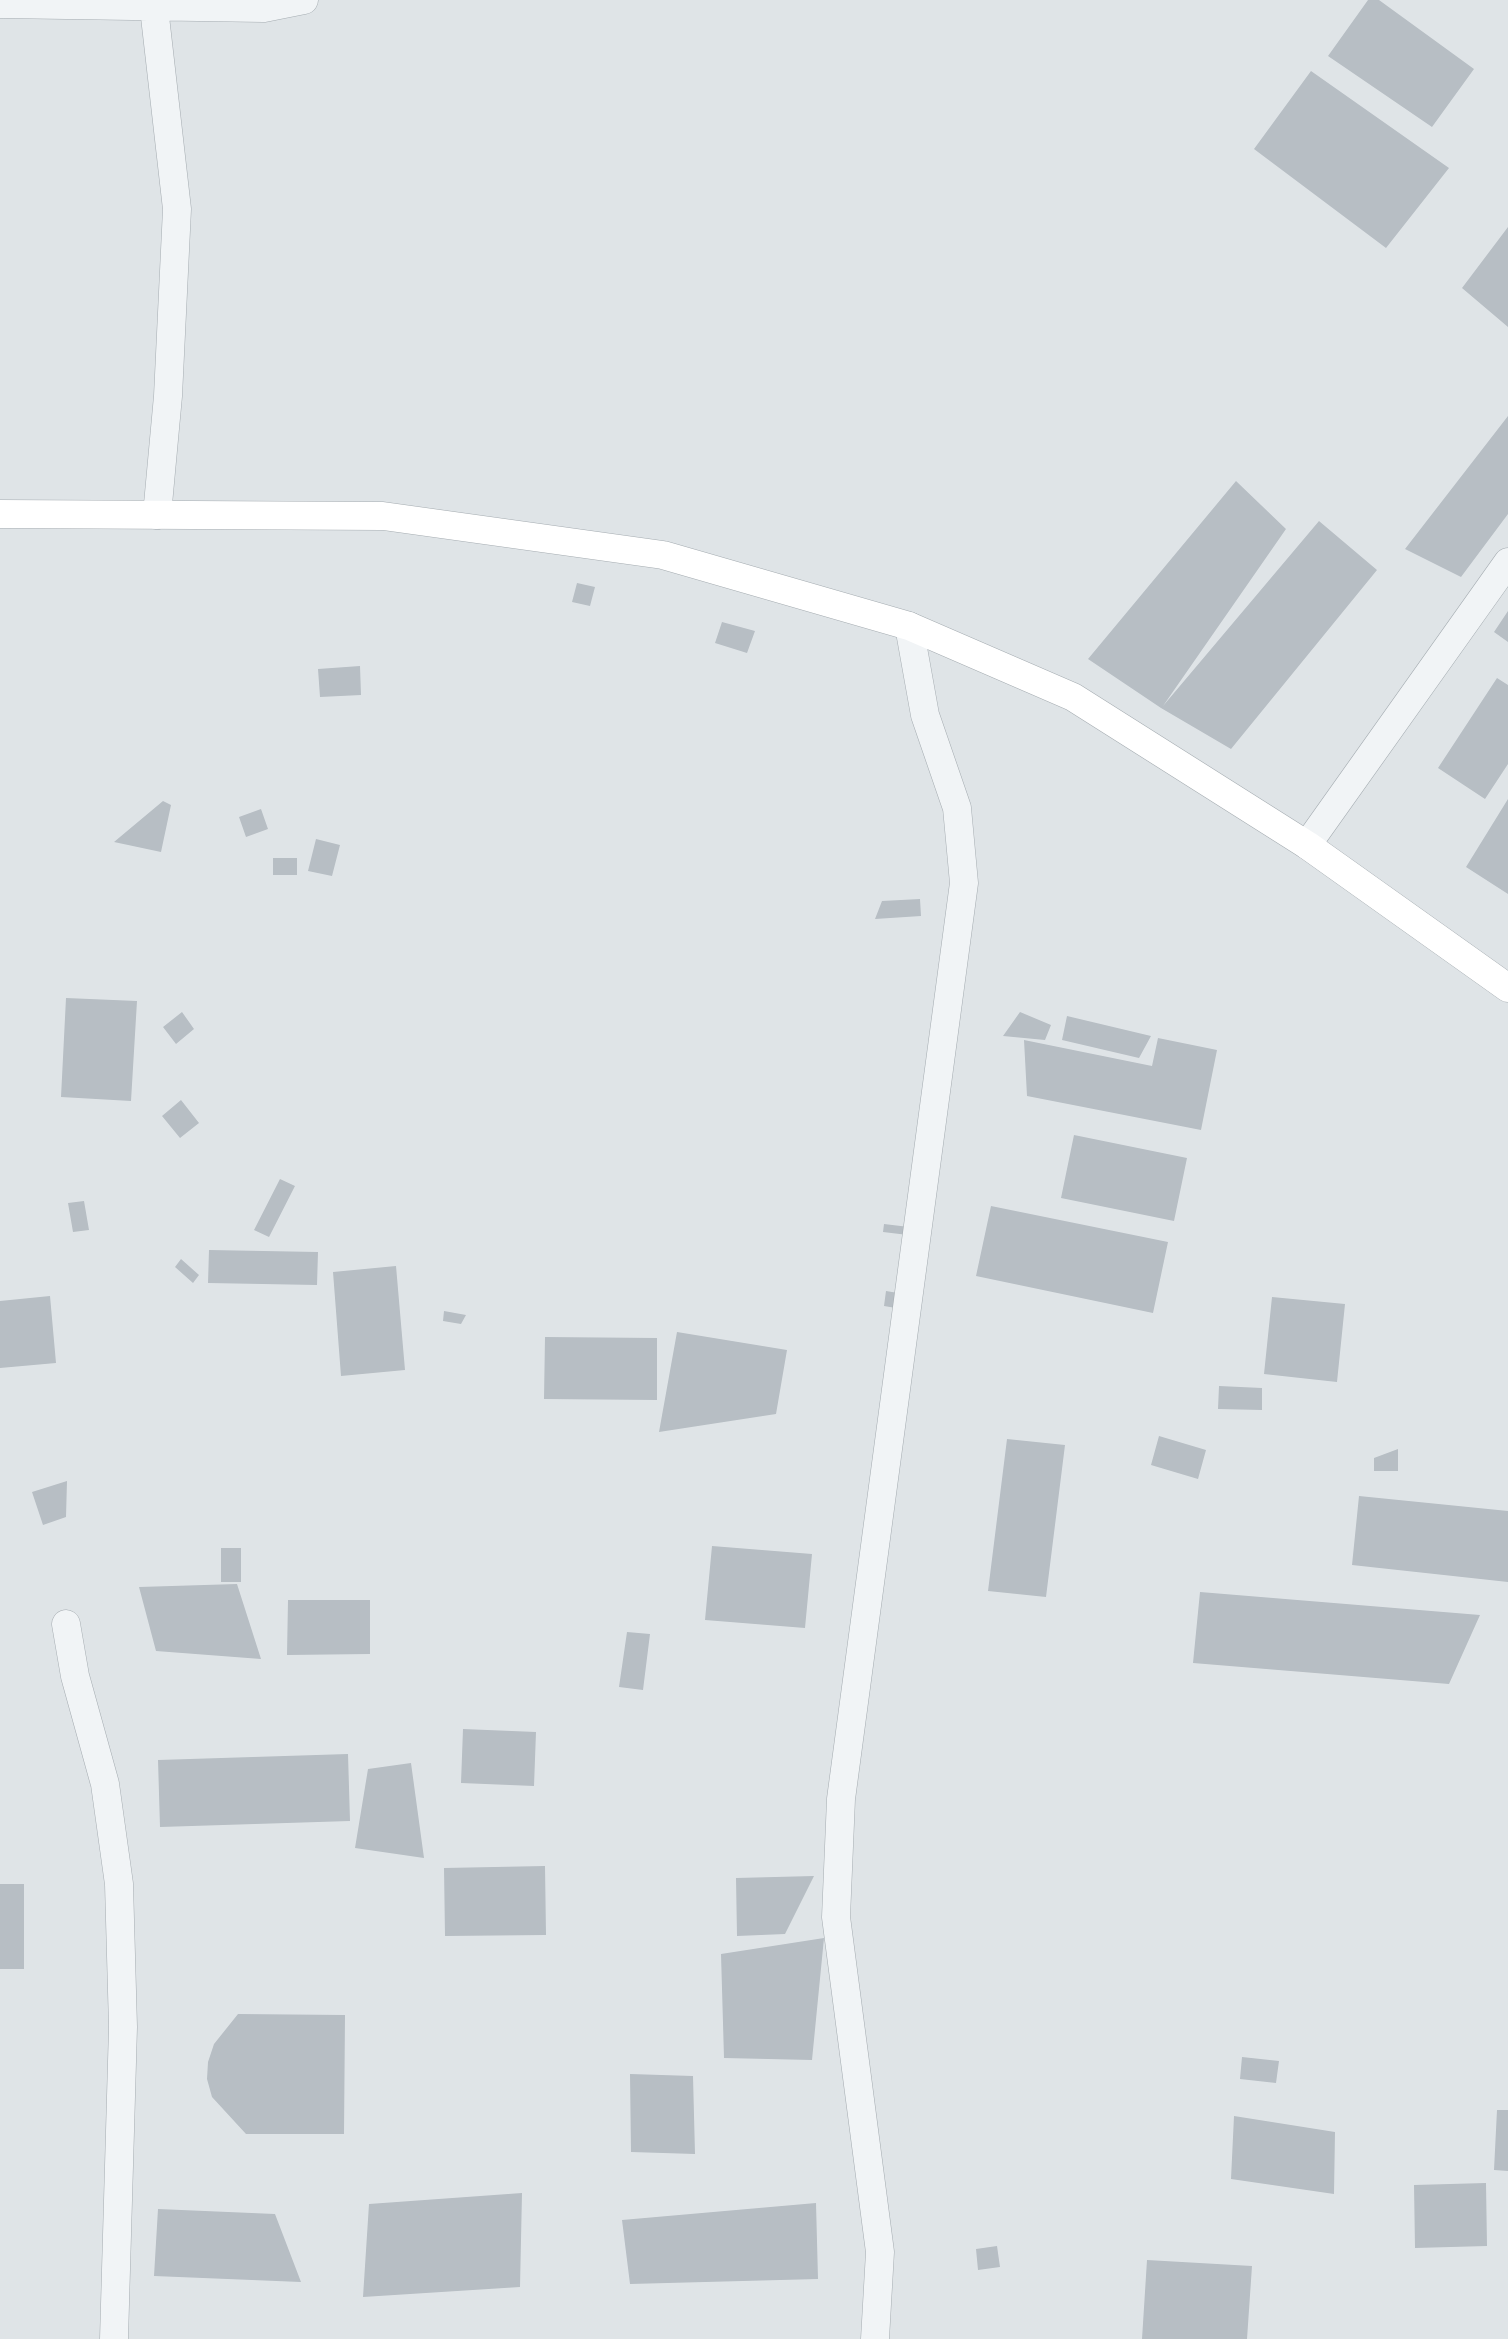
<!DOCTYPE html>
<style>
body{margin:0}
canvas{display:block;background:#dfe4e7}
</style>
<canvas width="1508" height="2339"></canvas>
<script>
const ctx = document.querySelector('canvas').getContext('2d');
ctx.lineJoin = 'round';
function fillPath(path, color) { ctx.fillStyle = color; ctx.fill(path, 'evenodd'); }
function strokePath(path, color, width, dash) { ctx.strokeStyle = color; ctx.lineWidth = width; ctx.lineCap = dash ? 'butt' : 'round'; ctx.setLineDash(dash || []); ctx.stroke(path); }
fillPath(new Path2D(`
 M1368 0H1379L1474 69 1432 127 1328 56Z
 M1311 71 1449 168 1386 248 1254 149Z
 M1508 227V327L1462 288Z
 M1508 416V514L1461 577 1405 549Z
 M1236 481 1286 529 1163 706 1319 521 1377 570 1231 749 1161 708 1088 659Z
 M577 583 595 587 590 606 572 602Z
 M1508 611V642L1494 632Z
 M722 622 755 631 747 653 715 643Z
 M360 666 361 695 320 697 318 669Z
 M1497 678 1508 685V764L1485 799 1438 768Z
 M1508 799V894L1466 867Z
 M163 801 171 805 161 852 114 842Z
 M261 809 268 829 246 837 239 817Z
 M316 839 340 845 332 876 308 871Z
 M273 858H297V875H273Z
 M920 899 921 916 875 919 882 901Z
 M66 998 137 1001 131 1101 61 1097Z
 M182 1012 194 1029 176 1044 163 1027Z
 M1020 1012 1051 1025 1045 1040 1003 1036Z
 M1067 1016 1151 1036 1139 1058 1062 1040Z
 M1158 1038 1217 1050 1201 1130 1027 1096 1024 1040 1152 1066Z
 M181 1100 199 1123 180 1138 162 1116Z
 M1074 1135 1187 1158 1174 1221 1061 1198Z
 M280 1179 295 1186 269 1237 254 1230Z
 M84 1201 89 1230 73 1232 68 1203Z
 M991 1206 1168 1242 1153 1313 976 1276Z
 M884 1224 909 1227 908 1235 883 1232Z
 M209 1250 318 1252 317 1285 208 1283Z
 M181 1259 199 1275 193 1283 175 1267Z
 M396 1266 405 1370 341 1376 333 1272Z
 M886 1291 904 1294 902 1309 884 1306Z
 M50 1296 56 1363 0 1368V1301Z
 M1272 1297 1345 1304 1337 1382 1264 1374Z
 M444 1311 466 1315 461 1324 443 1321Z
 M677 1332 787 1350 776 1414 659 1432Z
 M545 1337 657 1338V1400L544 1399Z
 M1219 1386 1262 1388V1410L1218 1409Z
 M1159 1436 1206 1450 1198 1479 1151 1465Z
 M1007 1439 1065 1445 1046 1597 988 1591Z
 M1398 1449V1471H1374V1458Z
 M67 1481 66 1517 43 1525 32 1492Z
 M1359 1496 1508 1511V1582L1352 1565Z
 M712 1546 812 1554 805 1628 705 1620Z
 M221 1548H241V1582H221Z
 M237 1584 261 1659 156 1651 139 1587Z
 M1200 1592 1480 1615 1449 1684 1193 1663Z
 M288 1600H370V1654L287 1655Z
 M627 1632 650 1634 643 1690 619 1687Z
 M463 1729 536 1732 534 1786 461 1783Z
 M348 1754 350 1821 160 1827 158 1760Z
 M411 1763 424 1858 355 1848 368 1769Z
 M545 1866 546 1935 445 1936 444 1868Z
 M814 1876 785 1934 737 1936 736 1878Z
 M0 1884H24V1969H0Z
 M824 1938 812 2060 724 2058 721 1954Z
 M238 2014 345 2015 344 2134H246L212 2097 207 2079 208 2062 214 2044Z
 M1242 2057 1279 2061 1276 2083 1240 2079Z
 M630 2074 693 2076 695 2154 631 2152Z
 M1497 2110H1508V2171L1494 2170Z
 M1234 2116 1335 2132 1334 2194 1231 2179Z
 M1486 2183 1487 2246 1415 2248 1414 2185Z
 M522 2193 520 2287 363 2297 369 2204Z
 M816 2203 818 2279 630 2284 622 2220Z
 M158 2209 275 2214 301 2282 154 2276Z
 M997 2246 1000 2267 978 2270 976 2249Z
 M1147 2260 1252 2266 1247 2339H1142Z`), '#b7bec4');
const minor = new Path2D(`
 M0 4 264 8 304 0
 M154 8 177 209 168 396 157 515
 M1307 845 1508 562
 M66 1624 75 1676 105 1784 119 1884 123 2027 114 2339
 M875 2339 880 2252 836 1917 841 1799 964 883 957 808 925 715 909 626`);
const secondary = new Path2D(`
 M0 514 383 516 663 555 909 626 1073 697 1307 845 1508 988`);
strokePath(minor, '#a5acb1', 29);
strokePath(secondary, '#a5acb1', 29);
strokePath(minor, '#f1f4f6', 28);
strokePath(secondary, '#fff', 28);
</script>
